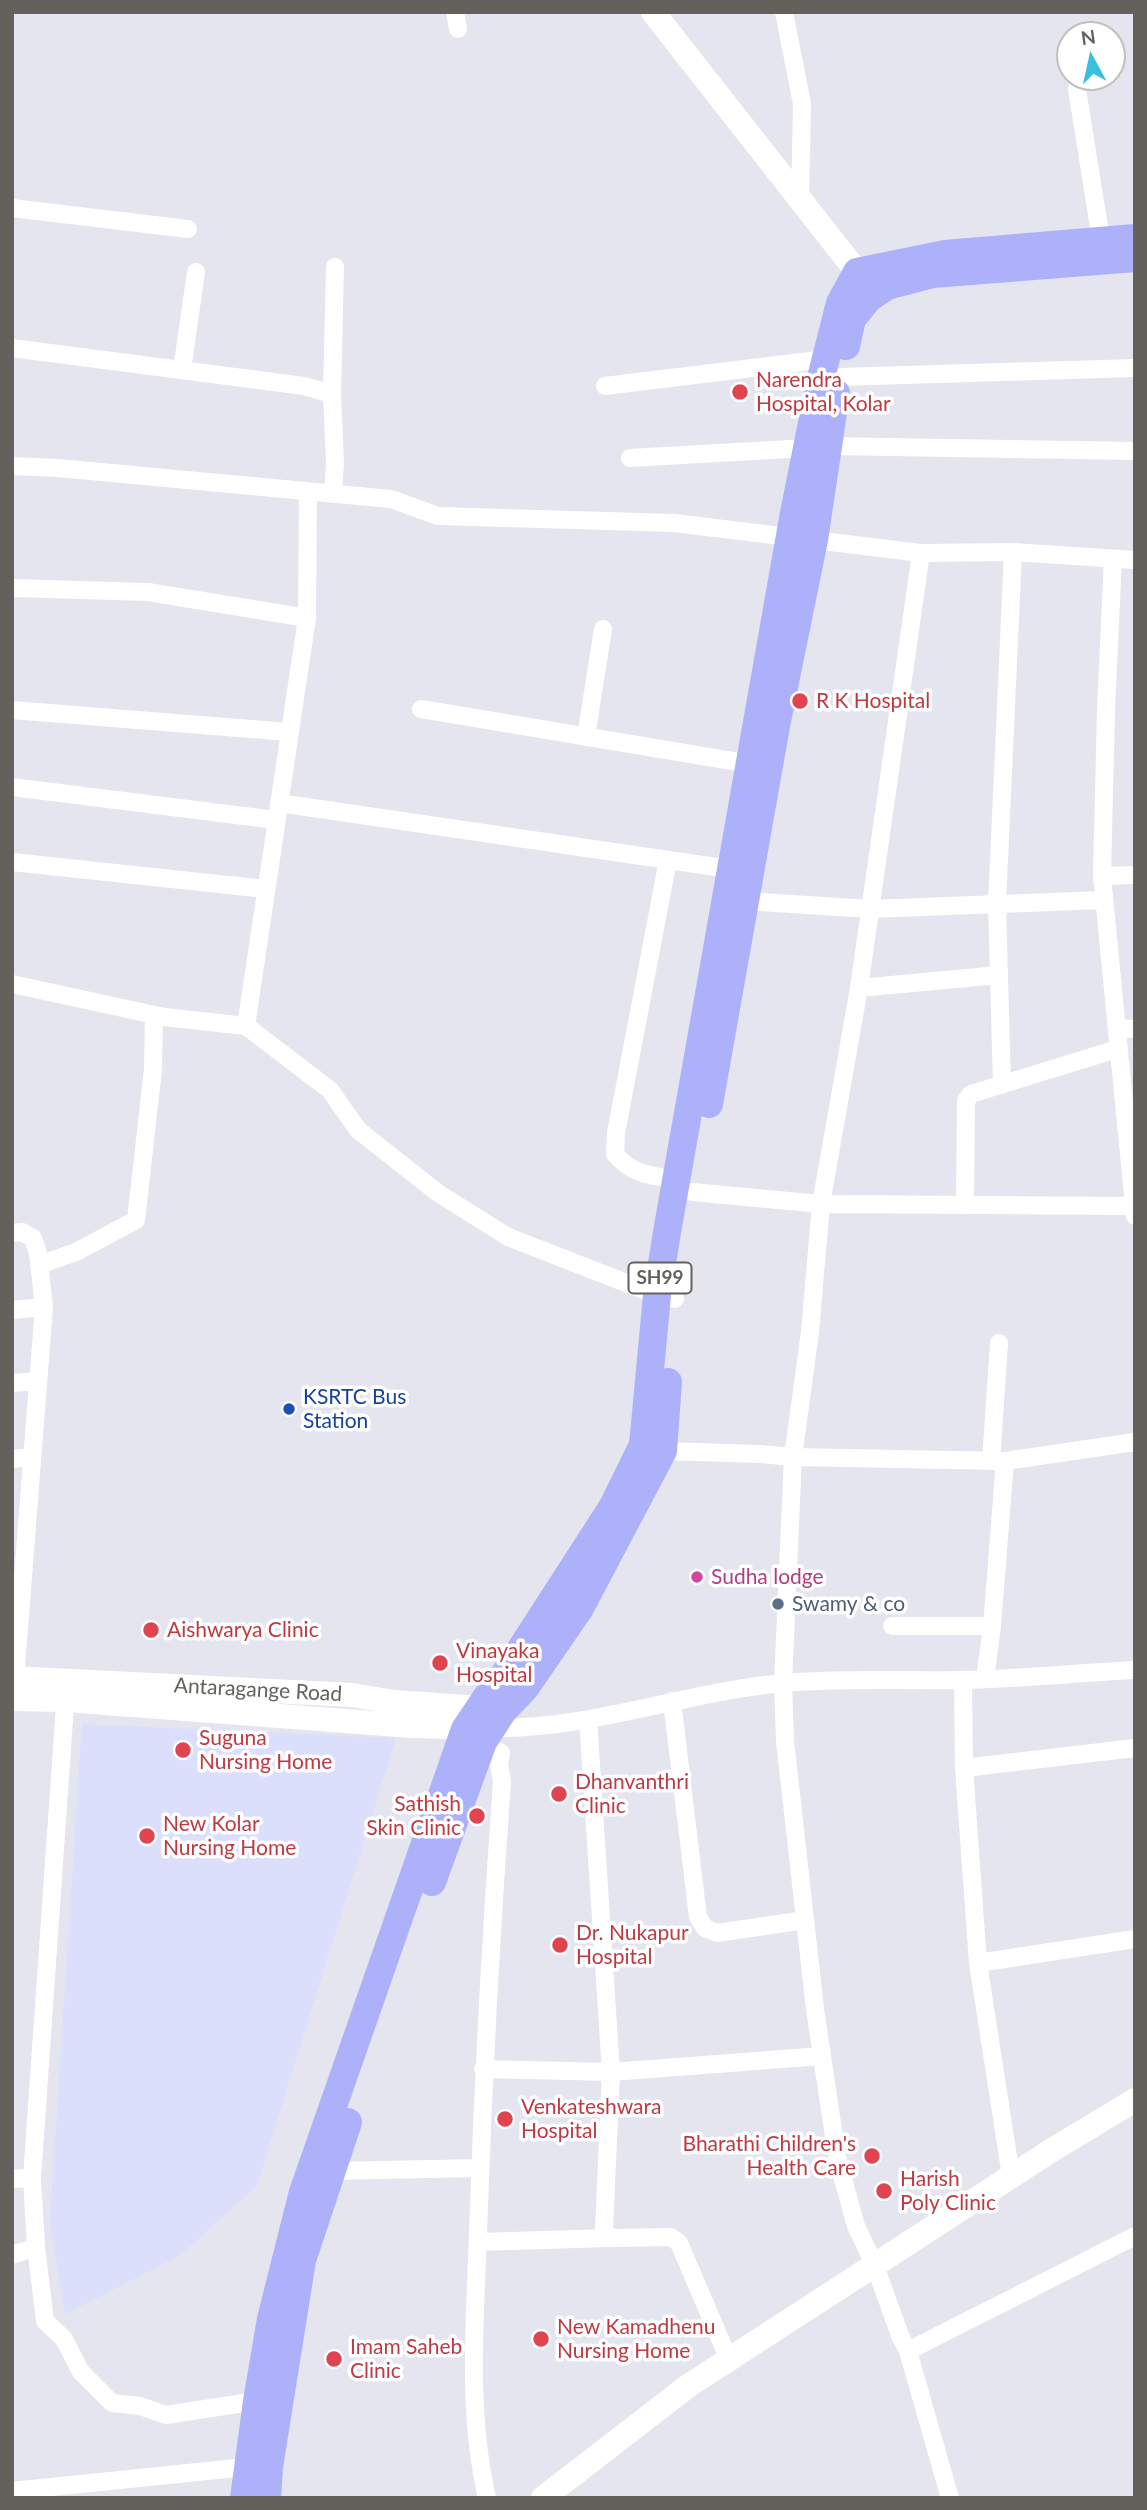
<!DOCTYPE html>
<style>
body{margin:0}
#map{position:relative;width:1147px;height:2510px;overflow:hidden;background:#e4e5ee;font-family:Lato,sans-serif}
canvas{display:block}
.frame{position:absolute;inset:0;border:14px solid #64615c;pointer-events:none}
.north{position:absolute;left:1056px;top:21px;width:70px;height:70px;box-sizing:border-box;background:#fff;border:2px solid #c1c0be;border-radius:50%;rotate:352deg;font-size:19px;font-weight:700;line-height:28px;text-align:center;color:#64615c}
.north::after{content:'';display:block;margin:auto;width:24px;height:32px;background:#39c0df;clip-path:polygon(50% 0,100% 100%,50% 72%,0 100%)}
</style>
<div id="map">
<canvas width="1147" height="2510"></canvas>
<div class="frame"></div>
<div class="north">N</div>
</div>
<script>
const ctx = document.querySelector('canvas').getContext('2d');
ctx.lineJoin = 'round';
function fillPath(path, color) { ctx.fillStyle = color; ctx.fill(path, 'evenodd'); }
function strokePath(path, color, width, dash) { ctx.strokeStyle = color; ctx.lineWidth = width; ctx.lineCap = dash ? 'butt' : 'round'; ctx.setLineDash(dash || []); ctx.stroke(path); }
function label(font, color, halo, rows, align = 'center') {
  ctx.font = font + ' Lato,sans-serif'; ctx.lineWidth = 7; ctx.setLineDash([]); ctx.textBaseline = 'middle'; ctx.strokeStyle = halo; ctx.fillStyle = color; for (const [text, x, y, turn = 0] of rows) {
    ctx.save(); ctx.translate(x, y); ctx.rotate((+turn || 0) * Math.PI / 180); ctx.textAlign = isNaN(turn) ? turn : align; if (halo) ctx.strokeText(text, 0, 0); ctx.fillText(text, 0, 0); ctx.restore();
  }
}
fillPath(new Path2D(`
 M82 1724 396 1738 257 2185 181 2255 65 2314 50 2221Z`), '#dbdffc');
strokePath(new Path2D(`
 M455 12 458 29
 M784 12 802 104 800 201
 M1077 89 1101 240
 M12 208 188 229
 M12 348 304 386 332 394
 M182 370 196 272
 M839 377 1135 368
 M605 386 826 359
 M828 446 1135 451
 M630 458 807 448
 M12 466 58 468 391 499 438 516 674 523 921 553 1013 552 1135 560
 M333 494 335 463 332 394 335 267
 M921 553 859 988 821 1204 810 1332 793 1457 783 1683 785 1741 815 2009 837 2157 856 2226 875 2266 901 2338 908 2351 950 2498
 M1113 559 1106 709 1102 876 1135 1216
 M12 588 148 592 307 618
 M421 709 750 764
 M12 710 289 732
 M586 737 603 629
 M12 787 276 820
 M279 803 730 869
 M668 860 616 1133 615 1154C631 1174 652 1176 676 1180
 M12 862 266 889
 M1102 876 1135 875
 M745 901 870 909 1103 900
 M12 984 164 1017 246 1026 330 1090 358 1130 438 1193 508 1237 657 1295 675 1299
 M859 988 999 975
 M246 1026 307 618 308 492
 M1117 1028 1135 1029
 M1002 1085 997 904 1013 552
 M692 1192 821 1204 1135 1206
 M965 1205 966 1101 971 1094 1117 1049
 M12 1233 22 1232 33 1238 38 1253 44 1307 15 1679
 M39 1265 76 1252 136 1220 153 1069 154 1015
 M12 1310 44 1307
 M12 1383 38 1381
 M653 1448 663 1451 761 1454 793 1457 1005 1461 1135 1442
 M12 1459 32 1457
 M991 1461 999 1343
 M892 1626H992
 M985 1679 992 1626 1005 1461
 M963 1680 964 1768 978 1963 1011 2176
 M66 1691 32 2178 36 2247 45 2321 64 2339 81 2372 112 2403 140 2406 166 2415 257 2401
 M672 1701 698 1917 705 1928 717 1933 805 1920
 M588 1719 611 2072 604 2230 610 2238 671 2237 679 2243 729 2360
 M494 1728C592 1729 686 1692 783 1683 840 1678 902 1681 959 1680 1018 1679 1076 1673 1135 1670
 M483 1742 501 1753 499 1765 502 1781C491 1932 483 2082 478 2233 475 2320 467 2412 487 2498
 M964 1768 1135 1748
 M978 1963 1135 1939
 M483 2069 611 2072 822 2056
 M332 2171 480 2168
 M12 2179 32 2178
 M478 2242 610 2238
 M12 2255 36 2247
 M908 2351 1135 2236
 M12 2491 256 2466`), '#fff', 18);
strokePath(new Path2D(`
 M653 12 857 272
 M12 1678 352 1695 394 1702 497 1709
 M12 1699 65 1700 413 1726 483 1728
 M543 2498 688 2386 1052 2150 1135 2100`), '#fff', 24);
strokePath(new Path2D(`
 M846 346 852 319 869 298 887 286 933 274 1135 258
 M709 1104 776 726 814 540 836 393
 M432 1882 483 1742 503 1711 525 1688 580 1608 663 1451 668 1382
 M244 2498 257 2401 271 2319 303 2192 465 1729 494 1686 502 1678 613 1506 643 1445 657 1295 667 1232 794 513 821 378 840 303 857 272 945 254 1135 238
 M267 2498 269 2467 302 2260 348 2122`), '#adb1fa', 28);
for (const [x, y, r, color] of [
 [740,392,9,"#e0444e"],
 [800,701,9,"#e0444e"],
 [289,1409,7,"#1a4fb4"],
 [697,1577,7,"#d1479c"],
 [778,1604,7,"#5c6f8a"],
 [151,1630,9,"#e0444e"],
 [440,1663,9,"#e0444e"],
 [183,1750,9,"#e0444e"],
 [559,1794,9,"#e0444e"],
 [477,1816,9,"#e0444e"],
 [147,1836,9,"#e0444e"],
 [560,1945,9,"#e0444e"],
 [505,2119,9,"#e0444e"],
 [872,2156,9,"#e0444e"],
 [884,2191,9,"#e0444e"],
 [541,2339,9,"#e0444e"],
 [334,2359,9,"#e0444e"]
]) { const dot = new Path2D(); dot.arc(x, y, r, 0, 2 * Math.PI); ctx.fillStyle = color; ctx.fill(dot); strokePath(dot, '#fff', 2.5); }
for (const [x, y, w] of [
 [660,1278,63]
]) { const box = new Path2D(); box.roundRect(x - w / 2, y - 15.5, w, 31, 5); ctx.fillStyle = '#fff'; ctx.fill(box); strokePath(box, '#64615c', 2); }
label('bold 19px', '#64615c', null, [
 ["SH99",660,1278]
]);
label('21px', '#be3a42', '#fff', [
 ["Narendra",756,380],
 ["Hospital, Kolar",756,404],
 ["R K Hospital",816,701],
 ["Aishwarya Clinic",167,1630],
 ["Vinayaka",456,1651],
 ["Hospital",456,1675],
 ["Suguna",199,1738],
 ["Nursing Home",199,1762],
 ["Dhanvanthri",575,1782],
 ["Clinic",575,1806],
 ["Sathish",461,1804,"right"],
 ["Skin Clinic",461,1828,"right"],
 ["New Kolar",163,1824],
 ["Nursing Home",163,1848],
 ["Dr. Nukapur",576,1933],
 ["Hospital",576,1957],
 ["Venkateshwara",521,2107],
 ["Hospital",521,2131],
 ["Bharathi Children's",856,2144,"right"],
 ["Health Care",856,2168,"right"],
 ["Harish",900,2179],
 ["Poly Clinic",900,2203],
 ["New Kamadhenu",557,2327],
 ["Nursing Home",557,2351],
 ["Imam Saheb",350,2347],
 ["Clinic",350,2371]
], 'left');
label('21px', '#164399', '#fff', [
 ["KSRTC Bus",303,1397],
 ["Station",303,1421]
], 'left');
label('21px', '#b23c85', '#fff', [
 ["Sudha lodge",711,1577]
], 'left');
label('21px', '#4e5e75', '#fff', [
 ["Swamy & co",792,1604]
], 'left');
label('21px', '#64615c', '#fff', [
 ["Antaragange Road",258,1690,3]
]);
</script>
